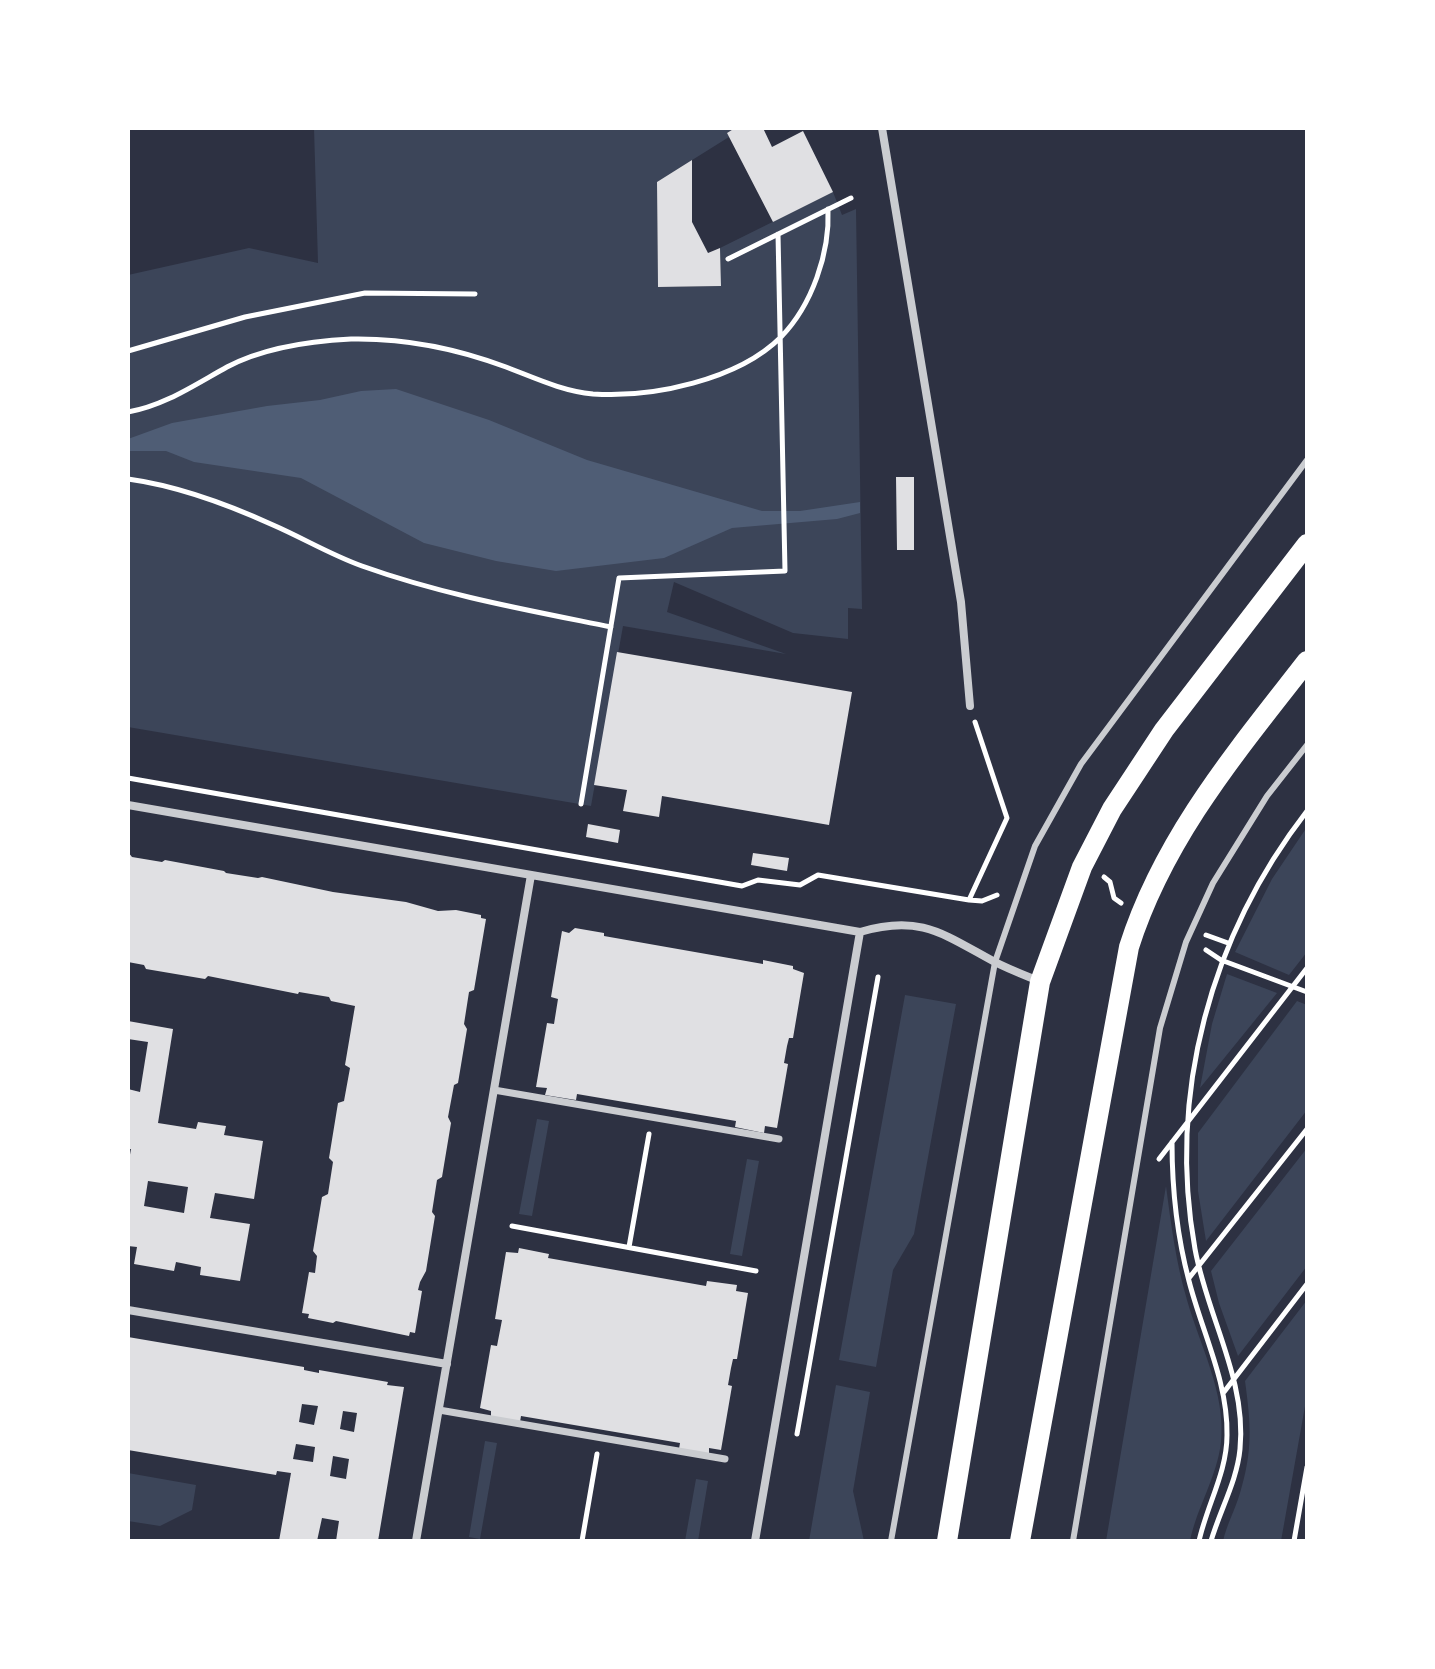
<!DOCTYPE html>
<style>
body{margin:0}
#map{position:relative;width:1435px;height:1669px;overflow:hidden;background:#2d3142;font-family:"Sofia Sans Condensed",sans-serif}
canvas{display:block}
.frame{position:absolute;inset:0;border:130px solid #fff;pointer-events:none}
</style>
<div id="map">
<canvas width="1435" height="1669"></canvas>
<div class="frame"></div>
</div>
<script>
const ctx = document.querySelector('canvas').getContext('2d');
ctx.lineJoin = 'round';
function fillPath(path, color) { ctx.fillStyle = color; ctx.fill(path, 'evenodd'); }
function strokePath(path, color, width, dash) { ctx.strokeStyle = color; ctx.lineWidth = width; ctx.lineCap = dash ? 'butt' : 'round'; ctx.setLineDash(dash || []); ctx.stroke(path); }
fillPath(new Path2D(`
 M314 128H735L727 133 729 137 657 182 658 287 721 286 720 248 833 192 842 215 856 209 862 609 848 608V639L793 633 674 582 667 612 786 654 623 626 591 806 128 727V275L249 248 318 263Z
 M1307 827V952L1289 975 1235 952 1272 879Z
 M1227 974 1277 993 1200 1088 1212 1024Z
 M905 995 956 1004 914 1234 893 1270 876 1367 839 1360Z
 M1297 1001 1307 1005V1110L1206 1241 1198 1191V1133Z
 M537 1119 549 1121 532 1216 519 1214Z
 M1307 1148V1266L1238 1356 1219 1303 1211 1271Z
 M747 1159 759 1161 742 1256 730 1254Z
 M1166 1186C1171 1224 1176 1263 1187 1300 1200 1346 1226 1393 1221 1442 1217 1477 1197 1507 1190 1541H1106Z
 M1307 1300V1395L1281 1541H1223C1227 1524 1235 1510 1240 1493 1253 1450 1251 1425 1245 1381Z
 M836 1385 870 1392 853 1491 864 1541H809Z
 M485 1441 497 1443 480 1539 469 1537Z
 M128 1473 196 1485 192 1510 160 1526 128 1521Z
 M696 1479 708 1481 698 1541H685Z`), '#3c4559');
fillPath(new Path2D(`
 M396 389 489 420 587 460 762 511H800L860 502V513L837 519 732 528 664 558 556 571 496 561 424 543 301 478 194 462 166 451H128V439L172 423 267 406 320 400 361 391Z`), '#4f5d75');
fillPath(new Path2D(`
 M735 128H763L772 147 803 131 833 192 773 222 727 133Z
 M692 160V222L708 253 720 248 721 286 658 287 657 182Z
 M896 477H914V550H897Z
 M617 652 852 692 829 825 662 796 659 817 623 811 627 790 594 785Z
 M588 824 620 830 618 843 586 837Z
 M128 852 132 857 162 862 165 860 224 871 226 873 258 878 262 877 333 892 406 902 438 911 456 910 481 915V918L486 919 474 990 469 992 464 1024 467 1029 458 1083 454 1085 448 1117 451 1123 442 1177 437 1180 432 1212 435 1216 426 1271 420 1282 418 1290 422 1291 415 1333 410 1332 409 1336 336 1321 333 1323 308 1318 309 1314 302 1313 309 1272 315 1273 317 1256 313 1251 322 1197 328 1194 333 1162 329 1158 338 1103 344 1101 350 1068 345 1065 355 1006 331 1001 329 997 299 992 298 994 208 976 205 979 146 969 144 965 128 962Z
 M753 853 789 858 787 871 751 865Z
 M575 928 604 933V936L763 964V960L793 966V969L804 973 793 1038H789L787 1046 784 1063 788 1064 777 1128 765 1126 764 1133 735 1127 736 1121 577 1094 576 1100 545 1095 547 1088 536 1087 547 1023 554 1024 558 999 551 997 562 931 569 933Z
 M128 1021 173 1029 158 1123 196 1129 198 1122 226 1126 224 1135 263 1141 254 1199 215 1193 210 1218 250 1224 240 1281 200 1275 201 1267 176 1262 174 1271 134 1264 137 1247 128 1246V1166L131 1149H128V1089L140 1092 148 1042 128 1039ZM148 1181 188 1187 184 1213 144 1206Z
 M519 1248 549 1254 548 1258 706 1286 707 1281 737 1285 736 1291 748 1293 737 1359H733L731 1368 728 1385 732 1386 721 1450 709 1448V1454L679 1449 680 1443 521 1416 520 1422 491 1417V1411L480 1408 491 1345 497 1346 502 1320 495 1319 506 1252 518 1253Z
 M128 1337 304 1367V1370L319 1373V1370L388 1382 387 1385 404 1387 378 1541H336L339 1521 322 1518 317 1541H279L291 1473 277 1471 276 1475 128 1450ZM302 1404 318 1406 314 1425 299 1422ZM343 1411 357 1413 354 1432 340 1429ZM296 1444 315 1447 313 1462 293 1459ZM333 1456 349 1459 346 1479 330 1476Z`), '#e0e0e3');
strokePath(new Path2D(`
 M728 259 851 198
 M128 351 245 317 365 293 475 294
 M128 412C164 406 196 384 227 367 263 348 311 341 351 339 403 338 458 349 506 367 535 378 562 391 593 394 652 398 738 380 781 337 812 305 830 253 828 209
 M128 479C179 486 227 504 273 525 303 538 331 555 362 566 443 595 527 610 611 627
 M128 778 742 886 758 880 800 885 818 875 969 900 982 901 997 895
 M581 804 619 578 785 571 778 234
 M1104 877 1110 882 1114 898 1121 903
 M969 900 1007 818 975 722
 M1206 935 1228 943
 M1206 950 1221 960 1307 992
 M1172 1142C1172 1188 1177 1236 1189 1281 1202 1332 1228 1382 1227 1435 1227 1472 1207 1505 1199 1541
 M1159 1159 1307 968
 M512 1226 756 1271
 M629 1247 649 1134
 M1189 1278 1307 1129
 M1224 1392 1307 1284
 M797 1434 878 977
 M582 1541 597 1454
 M1211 1541C1220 1510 1237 1481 1240 1449 1247 1380 1207 1316 1195 1249 1167 1094 1211 935 1307 811
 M1294 1541 1307 1467`), '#fff', 5);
strokePath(new Path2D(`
 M891 1541 995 962 1035 846 1081 764 1307 460
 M1073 1541 1160 1028 1186 942 1213 883 1267 796 1307 745`), '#caccd0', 6);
strokePath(new Path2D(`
 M494 1090 779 1139
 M439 1410 725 1459`), '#caccd0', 7);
strokePath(new Path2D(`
 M882 128 961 602 970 706
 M128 805 860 932C920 914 943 934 993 961 1008 969 1024 975 1039 981
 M128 1310 447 1364
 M416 1541 531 875
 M755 1541 860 932`), '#caccd0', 8);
strokePath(new Path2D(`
 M947 1541 1040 982 1082 867 1112 809 1164 730 1307 544
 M1020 1541 1129 947C1164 837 1237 751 1307 661`), '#fff', 20);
</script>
